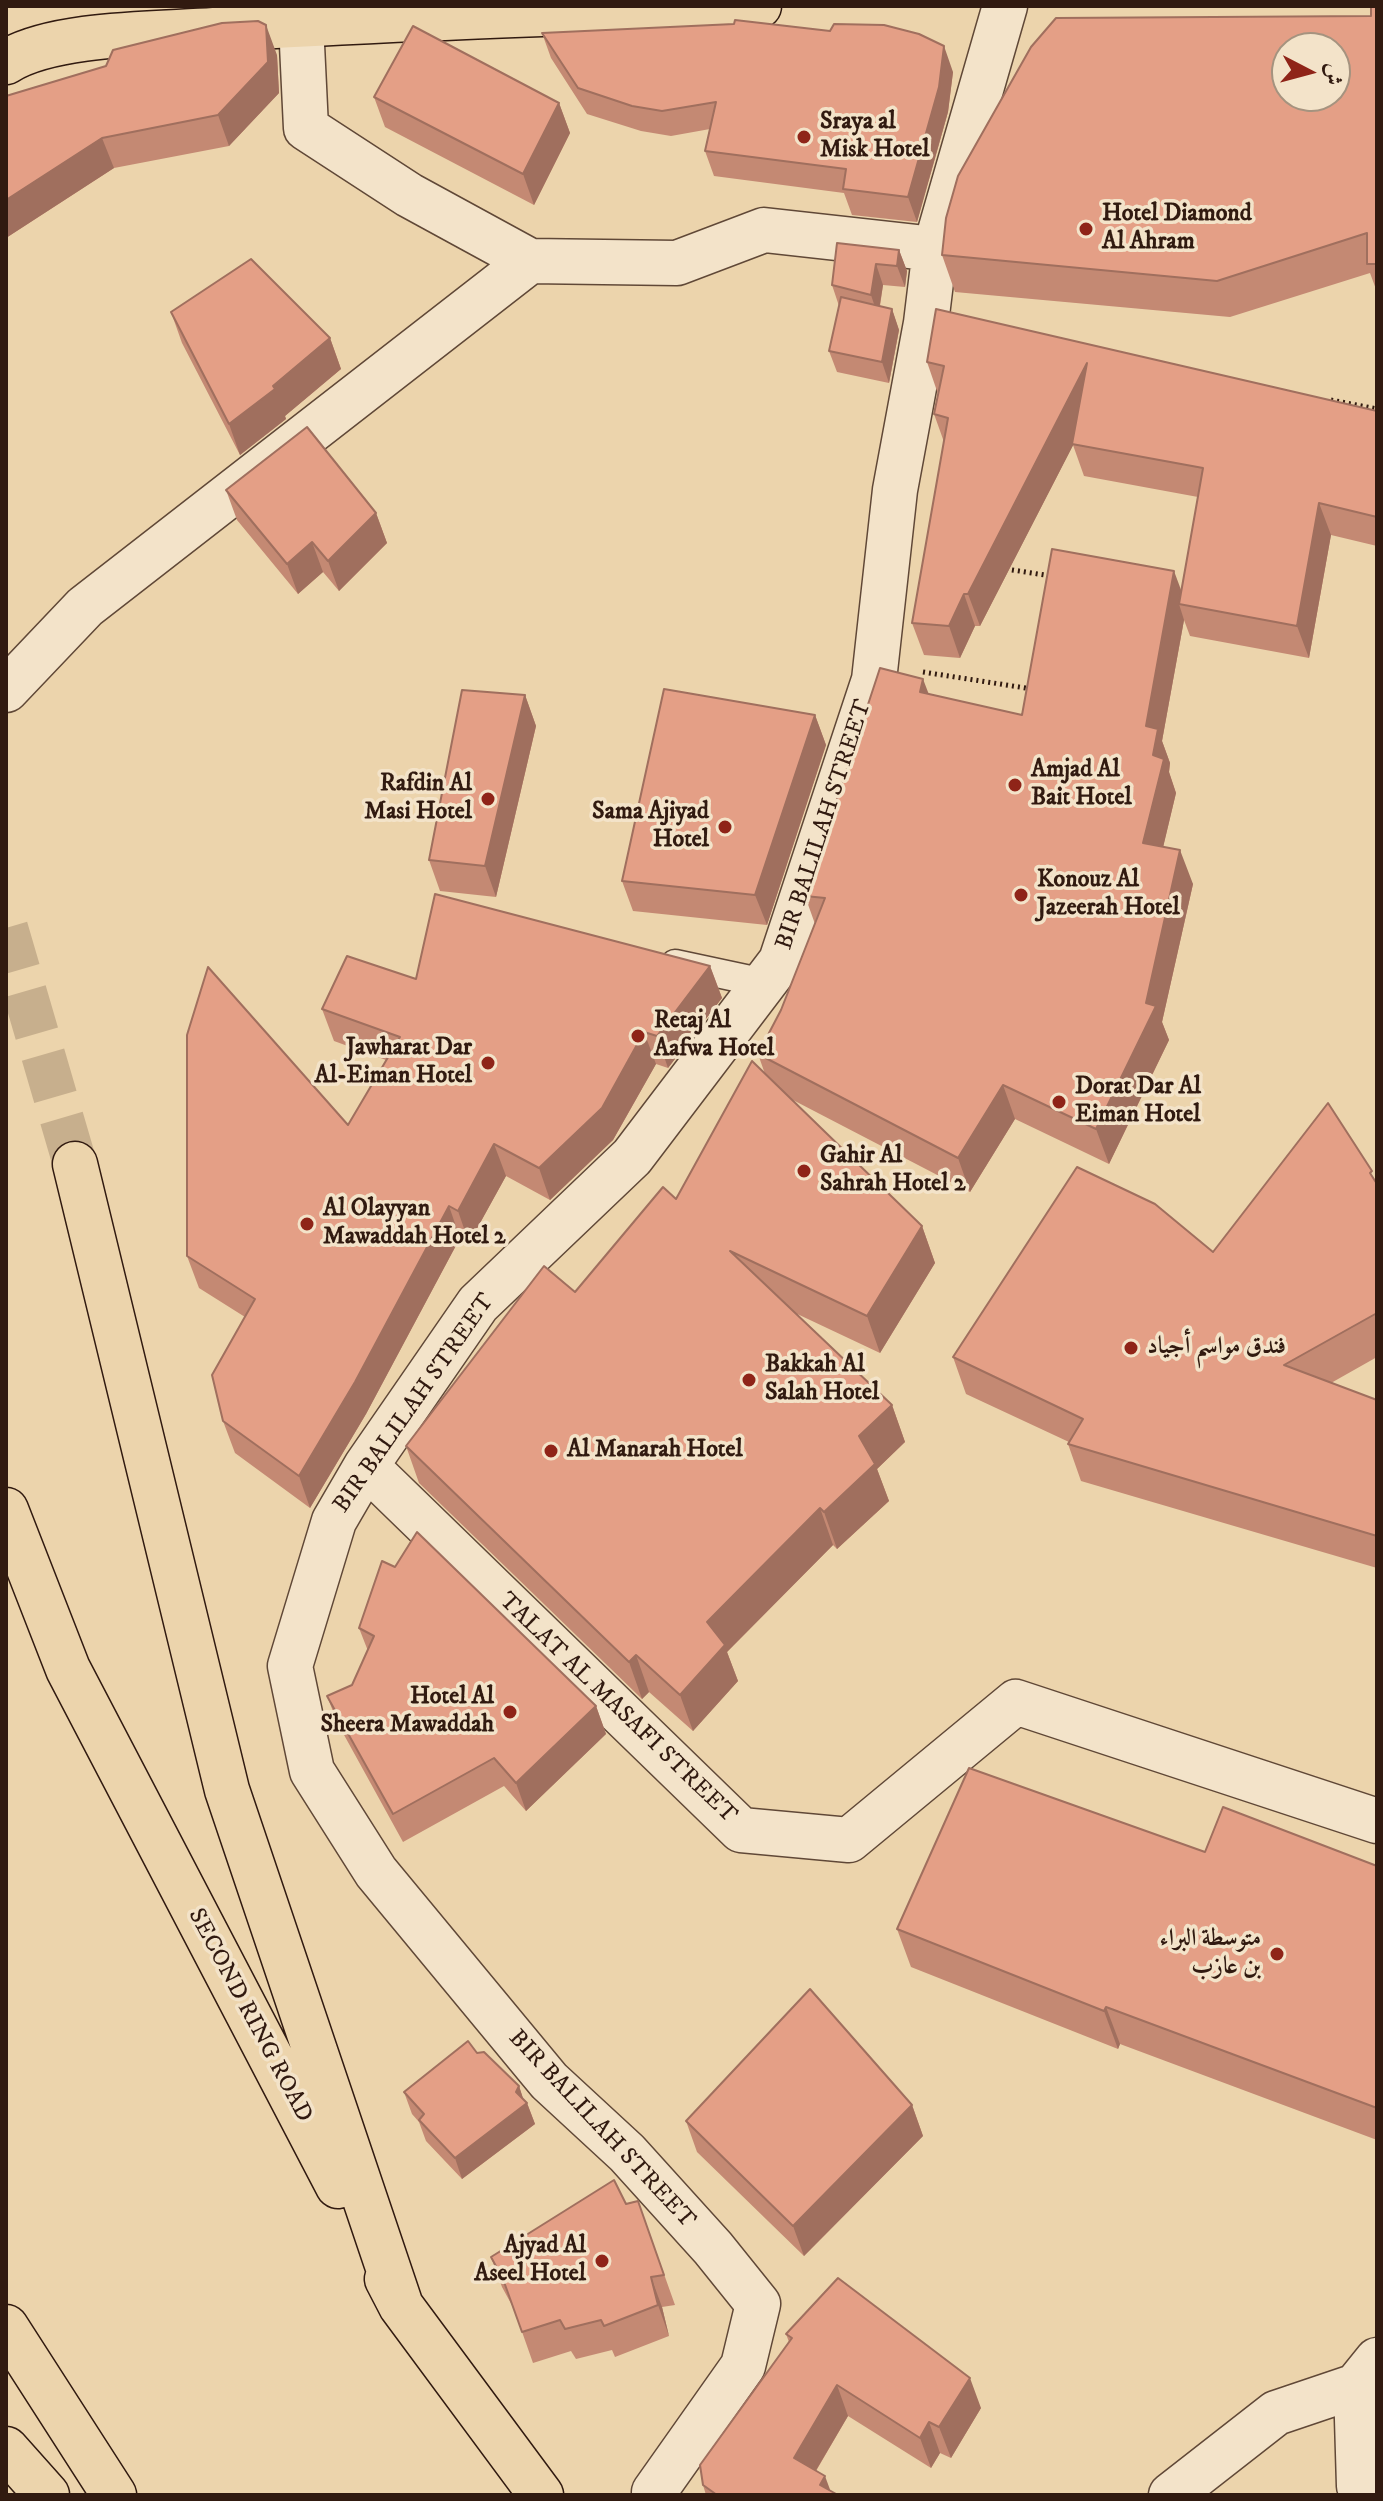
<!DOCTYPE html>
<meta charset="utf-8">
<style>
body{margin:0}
#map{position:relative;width:1383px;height:2501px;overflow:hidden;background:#ecd4ac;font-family:"IM FELL DW Pica",Amiri,serif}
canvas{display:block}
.frame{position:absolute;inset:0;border:8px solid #311a10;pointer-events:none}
.north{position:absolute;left:1271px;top:32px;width:80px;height:80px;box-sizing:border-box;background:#f3e3c9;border:2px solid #a5937f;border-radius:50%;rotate:96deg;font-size:22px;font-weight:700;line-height:32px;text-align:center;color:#311a10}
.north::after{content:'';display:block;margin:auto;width:28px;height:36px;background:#8f2418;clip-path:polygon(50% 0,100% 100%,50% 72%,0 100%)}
</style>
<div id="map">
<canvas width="1383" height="2501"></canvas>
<div class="frame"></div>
<div class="north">ش</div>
</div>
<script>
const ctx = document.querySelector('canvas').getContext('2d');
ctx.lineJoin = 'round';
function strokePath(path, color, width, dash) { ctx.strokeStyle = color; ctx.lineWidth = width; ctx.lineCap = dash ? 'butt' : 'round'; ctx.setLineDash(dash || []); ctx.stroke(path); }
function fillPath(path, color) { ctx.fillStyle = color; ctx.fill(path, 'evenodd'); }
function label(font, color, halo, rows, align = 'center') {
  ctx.font = font + ' "IM FELL DW Pica",Amiri,serif'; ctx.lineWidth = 7; ctx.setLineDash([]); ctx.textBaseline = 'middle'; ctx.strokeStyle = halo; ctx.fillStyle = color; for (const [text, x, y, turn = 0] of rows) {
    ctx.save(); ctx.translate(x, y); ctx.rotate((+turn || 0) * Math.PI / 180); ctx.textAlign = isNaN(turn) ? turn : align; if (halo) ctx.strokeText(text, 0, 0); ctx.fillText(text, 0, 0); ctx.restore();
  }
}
strokePath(new Path2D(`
 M6 928 75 1164`), '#c7af8d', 44, [44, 22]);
const lane = new Path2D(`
 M675 964 764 983`);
const street = new Path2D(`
 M301 24 306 128 409 195 530 261 677 263 764 230 935 249
 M6 690 85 607 530 261
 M366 1466 741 1830 849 1840 1016 1702 1377 1821
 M658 2495 654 2492 743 2366 758 2304 713 2248 627 2153 549 2081 376 1872 312 1771 290 1666 334 1521 366 1466 478 1304 632 1157 781 961 874 680 895 490 926 323 935 249 1005 6
 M1171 2495 1276 2413 1356 2386
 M1363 2495 1359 2486 1356 2386 1377 2360`);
const primary = new Path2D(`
 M6 62C54 32 157 34 214 30 395 18 577 13 759 6`);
const highway = new Path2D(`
 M75 1164 227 1790 401 2306
 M6 1510 68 1669 338 2186
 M387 2279 401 2306 541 2495
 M6 2327 114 2495
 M6 2449 47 2495`);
strokePath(lane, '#604837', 31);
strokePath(street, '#604837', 47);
strokePath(primary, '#311a10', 47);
strokePath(highway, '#311a10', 47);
strokePath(new Path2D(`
 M1331 400 1377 409
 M1006 569 1051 576
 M923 672 1032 689`), '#311a10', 5, [2, 4]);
strokePath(lane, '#f3e3c9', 28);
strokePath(street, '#f3e3c9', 44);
strokePath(primary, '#ecd4ac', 44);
strokePath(highway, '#ecd4ac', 44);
fillPath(new Path2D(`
 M1377 6V292L1370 273 1230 317 955 292 942 255 1371 16Z
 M542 33 953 72 948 112 917 222 852 215 844 193 714 176 705 151 710 129 671 136 641 131 587 114 551 58Z
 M277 55 279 93 229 146 114 168 6 238 106 66Z
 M374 97 559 103 570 133 534 205 385 127Z
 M899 250 907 271 905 287 883 285 880 306 892 309 899 330 889 383 837 372 829 351 839 306 832 285Z
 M171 312 330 338 341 369 285 416 286 419 240 455 182 343Z
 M927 362 1377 411V546L1331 535 1309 658 1190 636 1184 620 1162 741 1170 763 1169 772 1176 793 1163 847 1193 884 1162 1022 1169 1040 1109 1164 1015 1119 970 1192 791 1099 922 1226 935 1263 880 1353 793 1312 892 1405 905 1442 877 1469 889 1501 837 1549 833 1545 727 1652 738 1681 693 1731 649 1692 642 1699 419 1483 406 1446 676 1199 765 1074 758 1054 781 1010 815 924 805 896 929 694 1022 715 1181 590 1198 497 1084 476 1073 445 980 626H975L960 658 924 655 912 623 944 442 934 414 938 394Z
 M226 490 376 513 387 543 339 591 323 572 298 594 237 520Z
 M525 695 536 726 496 897 440 891 429 860Z
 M815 715 826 745 767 925 633 911 622 881Z
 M710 966 722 998 668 1068 656 1064 613 1140 550 1200 506 1176 469 1243 460 1238 366 1414 310 1508 235 1453 223 1421 245 1317 199 1288 187 1256 348 1125 386 1060 334 1041 322 1009 416 979Z
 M1377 1183V1357L1331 1383 1377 1400V1568L1081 1481 1068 1444 1069 1442 966 1394 953 1357 1213 1252Z
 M359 1628 596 1706 606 1734 526 1811 504 1786 403 1842 338 1724 327 1696 352 1685 368 1651Z
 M1205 1852 1377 1866V2140L1120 2044 1118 2049 911 1967 897 1929Z
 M477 2053 519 2086 523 2099 527 2103 535 2124 462 2179 426 2141 419 2122 412 2114 404 2092Z
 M912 2105 923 2136 804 2256 697 2152 686 2121Z
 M638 2201 675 2305 662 2307 669 2336 615 2357 612 2350 576 2359 571 2351 533 2363 514 2309 502 2287 491 2257 626 2204Z
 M786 2334 981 2408 951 2458 940 2453 931 2468 848 2416 816 2471 830 2490 838 2495H706L703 2485 789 2342Z`), '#c48973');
fillPath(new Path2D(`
 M266 25 277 55 279 93 229 146 218 115Z
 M944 46 953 72 948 112 917 222 908 197Z
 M559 103 570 133 534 205 523 174Z
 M102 138 114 168 6 238V200Z
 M899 250 907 271 905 287 897 266Z
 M876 264 883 285 878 316 871 295Z
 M892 309 899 330 889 383 882 362Z
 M330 338 341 369 285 416 286 419 240 455 229 424Z
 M1087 363 1099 395 980 626 968 594Z
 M1319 503 1331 535 1309 658 1297 626Z
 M376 513 387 543 339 591 328 561Z
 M312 542 323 572 298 594 287 564Z
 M1174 571 1187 606 1179 604 1184 620 1162 741 1170 763 1169 772 1176 793 1156 877 1143 843 1153 755 1146 726Z
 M964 594 975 626 960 658 949 626Z
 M923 679 936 713 920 692Z
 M525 695 536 726 496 897 485 866Z
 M815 715 826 745 767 925 755 895Z
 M1180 850 1193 884 1162 1022 1169 1040 1109 1164 1096 1129 1146 1003Z
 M710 966 722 998 668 1068 657 1036Z
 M644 1032 656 1064 613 1140 550 1200 539 1168Z
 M1003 1085 1015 1119 970 1192 958 1158Z
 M494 1144 506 1176 469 1243 458 1211Z
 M449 1206 460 1238 366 1414 310 1508 299 1476Z
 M922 1226 935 1263 880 1353 867 1316Z
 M892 1405 905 1442 877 1469 889 1501 837 1549 824 1512 859 1436Z
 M820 1508 833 1545 727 1652 738 1681 693 1731 680 1695 707 1622Z
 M636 1655 649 1692 642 1699 629 1662Z
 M596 1706 606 1734 526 1811 516 1783Z
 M1106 2007 1120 2044 1118 2049 1104 2011Z
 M519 2086 525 2104 527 2103 535 2124 462 2179 455 2158 516 2092Z
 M912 2105 923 2136 804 2256 793 2226Z
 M651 2277 662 2307 669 2336 658 2305Z
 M970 2378 981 2408 951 2458 939 2427Z
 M837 2385 848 2416 805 2489 794 2458Z
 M929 2422 940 2453 931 2468 920 2438Z
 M825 2476 832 2495 820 2485Z`), '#a06f5e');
const building = new Path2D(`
 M1371 6H1377V264H1367V233L1217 281 942 255 946 218 958 176 1031 47 1056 18 1371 16ZM1287 48H1335V96H1287Z
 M735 20 830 31 834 24 884 25 919 34 944 46 939 87 908 197 843 189 846 169 705 151 716 102 662 111 632 106 578 88 542 33 734 24Z
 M258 21 266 25 268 62 218 115 102 138 6 200V96L106 66 113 50 222 23Z
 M413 26 559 103 523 174 374 97Z
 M837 243 899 250 897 266 876 264 871 295 832 285Z
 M251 259 330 338 273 386 275 389 229 424 171 312Z
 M841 297 892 309 882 362 829 351Z
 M936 309 1377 411V517L1319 503 1297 626 1179 604 1203 468 1072 444 1087 363 968 594H964L949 626 912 623 948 418 934 414 944 366 927 362Z
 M307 427 376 513 328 561 312 542 287 564 226 490Z
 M1052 549 1174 571 1146 726 1158 729 1153 755 1164 759 1143 843 1180 850 1146 1003 1156 1006 1096 1129 1003 1085 958 1158 758 1054 781 1010 825 898 805 896 880 668 923 679 920 692 1022 715Z
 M664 689 815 715 755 895 622 881Z
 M462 690 525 695 485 866 429 860Z
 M435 894 710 966 657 1036 644 1032 602 1108 539 1168 494 1144 458 1211 449 1206 355 1382 299 1476 223 1421 212 1375 255 1299 187 1256V1035L208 967 348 1125 400 1037 322 1009 347 956 416 979Z
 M752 1061 922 1226 867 1316 730 1251 892 1405 859 1436 875 1464 824 1512 820 1508 707 1622 725 1645 680 1695 636 1655 629 1662 406 1446 544 1266 575 1292 663 1187 676 1199Z
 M1328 1103 1372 1171 1370 1173 1377 1184V1313L1284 1365 1377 1400V1536L1068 1444 1083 1419 953 1357 1077 1167 1155 1204 1213 1252Z
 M417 1532 596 1706 516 1783 494 1758 393 1814 327 1696 352 1685 374 1636 359 1628 382 1561 395 1567Z
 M969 1768 1205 1852 1223 1807 1377 1866V2108L1106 2007 1104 2011 897 1929Z
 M810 1989 912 2105 793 2226 686 2121Z
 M468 2041 477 2053 484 2052 519 2086 516 2092 527 2103 455 2158 419 2120 424 2114 404 2092Z
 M614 2180 626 2204 638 2201 664 2275 651 2277 658 2305 604 2326 601 2320 565 2329 560 2320 522 2332 503 2279 491 2257Z
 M838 2278 970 2378 939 2427 929 2422 920 2438 837 2385 794 2458 825 2476 820 2485 838 2495H717L703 2485 700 2465 792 2338 786 2334Z`);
fillPath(building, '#e49f86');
strokePath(building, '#a06f5e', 2);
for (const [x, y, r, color] of [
 [804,137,8,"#8f2418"],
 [1086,229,8,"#8f2418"],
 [1015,785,8,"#8f2418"],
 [488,799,8,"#8f2418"],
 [725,827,8,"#8f2418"],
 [1021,895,8,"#8f2418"],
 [638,1036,8,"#8f2418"],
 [488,1063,8,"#8f2418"],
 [1059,1102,8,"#8f2418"],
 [804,1171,8,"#8f2418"],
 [307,1224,8,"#8f2418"],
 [1131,1348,8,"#8f2418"],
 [749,1380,8,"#8f2418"],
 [551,1451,8,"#8f2418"],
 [510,1712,8,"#8f2418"],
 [1277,1954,8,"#8f2418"],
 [602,2261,8,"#8f2418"]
]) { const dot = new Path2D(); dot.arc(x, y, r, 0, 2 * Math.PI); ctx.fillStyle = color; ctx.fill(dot); strokePath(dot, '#f3e3c9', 3); }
label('bold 24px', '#311a10', '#f3e3c9', [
 ["Sraya al",820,123],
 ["Misk Hotel",820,151],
 ["Hotel Diamond",1102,215],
 ["Al Ahram",1102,243],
 ["Amjad Al",1031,771],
 ["Bait Hotel",1031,799],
 ["Rafdin Al",472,785,"right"],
 ["Masi Hotel",472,813,"right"],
 ["Sama Ajiyad",709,813,"right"],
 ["Hotel",709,841,"right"],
 ["Konouz Al",1037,881],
 ["Jazeerah Hotel",1037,909],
 ["Retaj Al",654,1022],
 ["Aafwa Hotel",654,1050],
 ["Jawharat Dar",472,1049,"right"],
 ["Al-Eiman Hotel",472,1077,"right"],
 ["Dorat Dar Al",1075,1088],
 ["Eiman Hotel",1075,1116],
 ["Gahir Al",820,1157],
 ["Sahrah Hotel 2",820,1185],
 ["Al Olayyan",323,1210],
 ["Mawaddah Hotel 2",323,1238],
 ["فندق مواسم أجياد",1147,1348],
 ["Bakkah Al",765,1366],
 ["Salah Hotel",765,1394],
 ["Al Manarah Hotel",567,1451],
 ["Hotel Al",494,1698,"right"],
 ["Sheera Mawaddah",494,1726,"right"],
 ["متوسطة البراء",1261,1940,"right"],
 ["بن عازب",1261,1968,"right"],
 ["Ajyad Al",586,2247,"right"],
 ["Aseel Hotel",586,2275,"right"]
], 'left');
label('24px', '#311a10', '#f3e3c9', [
 ["BIR BALILAH STREET",825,825,-72],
 ["BIR BALILAH STREET",415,1404,-55],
 ["TALAT AL MASAFI STREET",617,1709,44],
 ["SECOND RING ROAD",249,2016,62],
 ["BIR BALILAH STREET",601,2130,47]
]);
</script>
